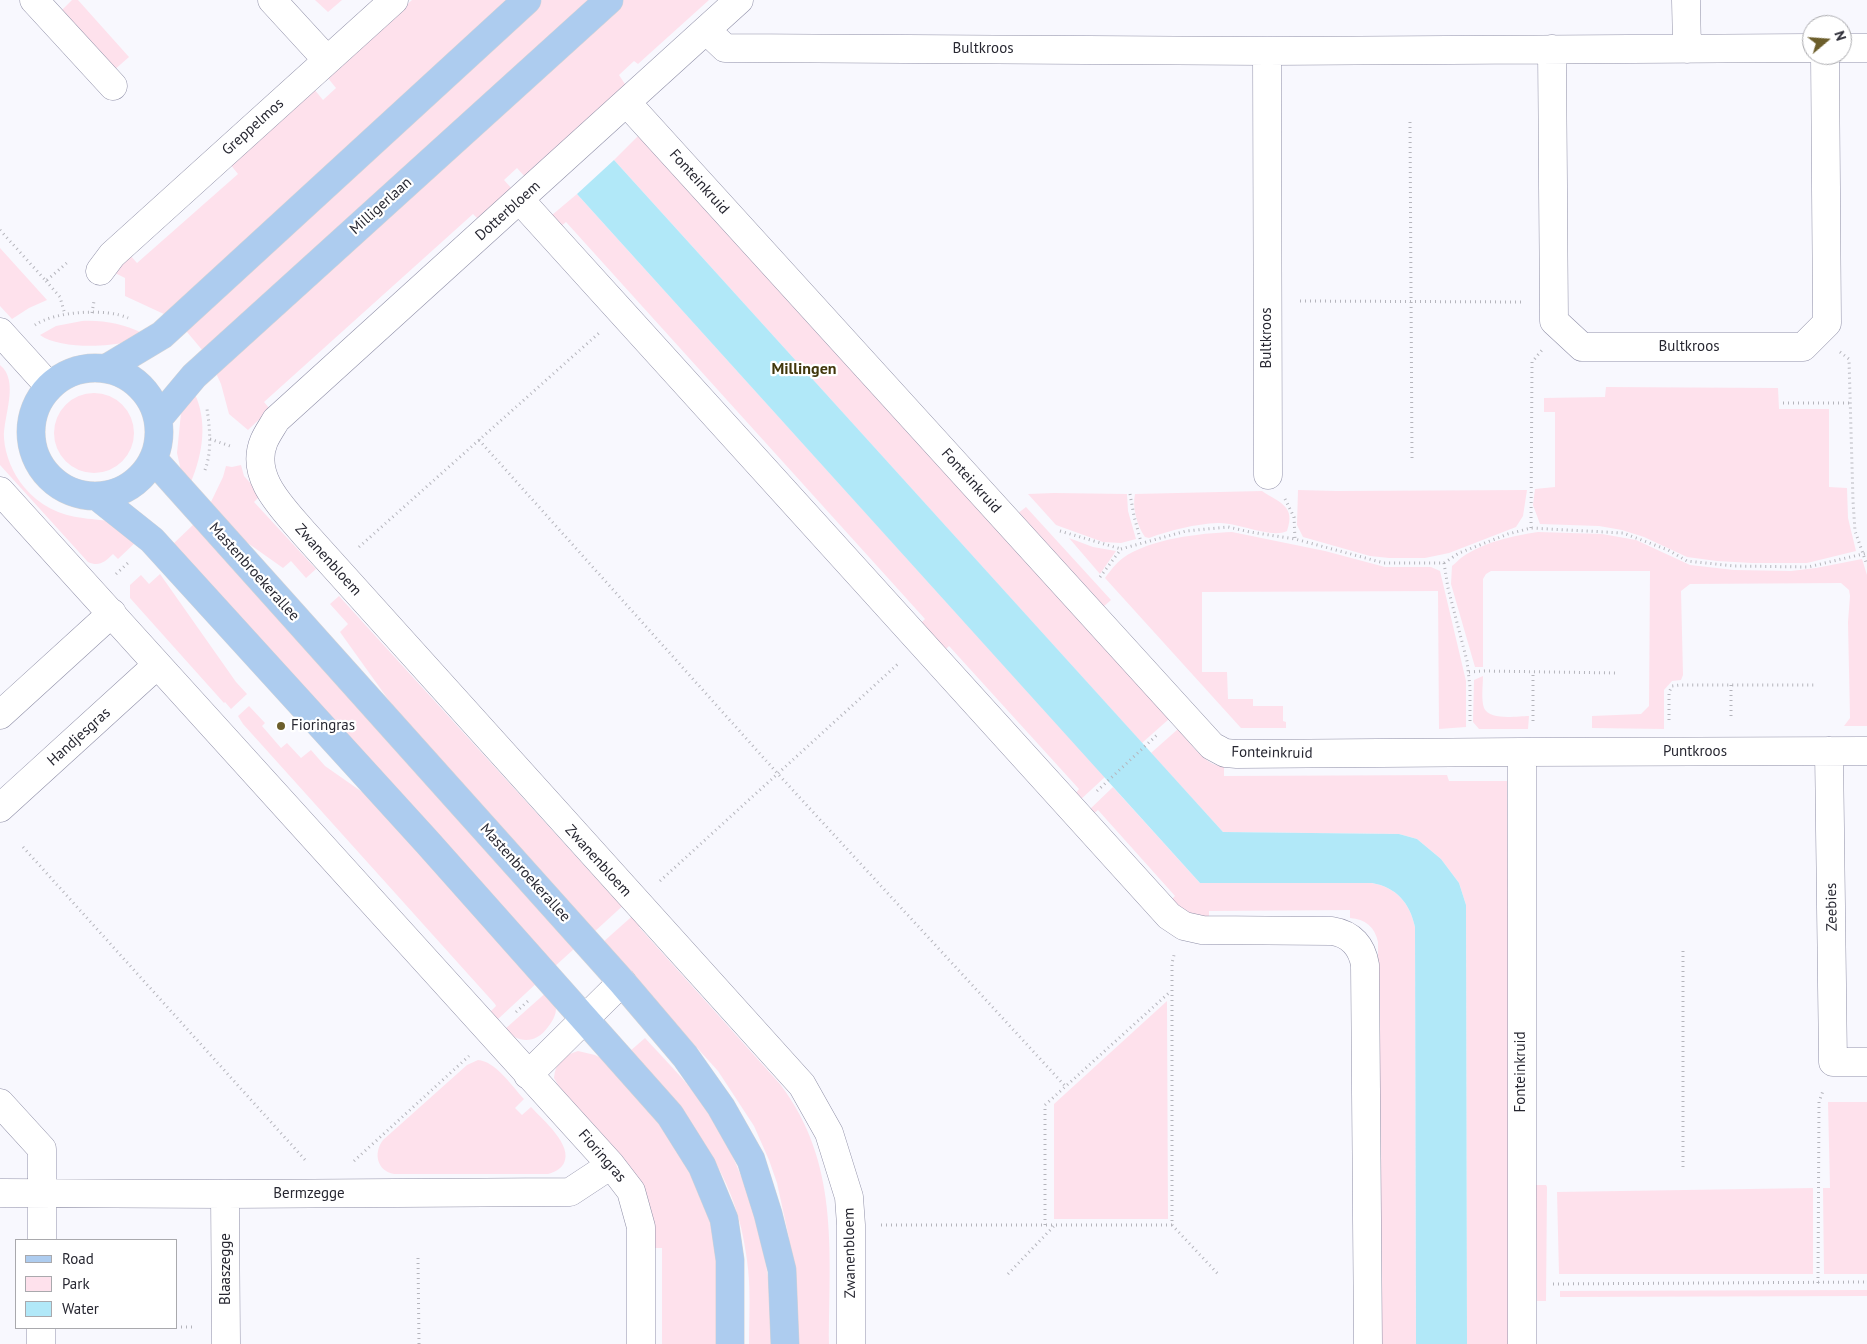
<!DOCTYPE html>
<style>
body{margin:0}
#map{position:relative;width:1867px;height:1344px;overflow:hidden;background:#f8f8fe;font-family:"PT Sans",sans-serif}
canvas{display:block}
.legend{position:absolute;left:15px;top:1239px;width:162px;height:90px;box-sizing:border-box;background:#fff;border:1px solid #a9a9ad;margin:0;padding:6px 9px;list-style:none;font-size:15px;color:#272731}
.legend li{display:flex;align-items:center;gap:10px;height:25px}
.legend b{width:25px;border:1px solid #a9a9ad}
.north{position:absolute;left:1802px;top:15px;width:50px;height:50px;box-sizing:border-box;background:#fff;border:1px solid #a9a9ad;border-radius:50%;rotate:72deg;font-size:14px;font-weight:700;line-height:20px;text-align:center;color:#272731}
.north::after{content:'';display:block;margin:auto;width:18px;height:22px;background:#6c5e2b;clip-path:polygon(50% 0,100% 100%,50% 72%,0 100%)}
</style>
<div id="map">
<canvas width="1867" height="1344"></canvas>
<ul class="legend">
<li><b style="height:6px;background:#adccef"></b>Road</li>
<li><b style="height:14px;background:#fee1ec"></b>Park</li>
<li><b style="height:14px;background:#b1e8f8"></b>Water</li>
</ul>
<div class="north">N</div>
</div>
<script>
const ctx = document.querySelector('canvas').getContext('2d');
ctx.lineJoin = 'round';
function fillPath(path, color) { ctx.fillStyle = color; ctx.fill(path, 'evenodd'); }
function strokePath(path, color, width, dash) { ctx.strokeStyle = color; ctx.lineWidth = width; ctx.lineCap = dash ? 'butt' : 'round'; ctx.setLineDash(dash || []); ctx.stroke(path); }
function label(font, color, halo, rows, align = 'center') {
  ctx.font = font + ' "PT Sans",sans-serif'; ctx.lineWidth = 4.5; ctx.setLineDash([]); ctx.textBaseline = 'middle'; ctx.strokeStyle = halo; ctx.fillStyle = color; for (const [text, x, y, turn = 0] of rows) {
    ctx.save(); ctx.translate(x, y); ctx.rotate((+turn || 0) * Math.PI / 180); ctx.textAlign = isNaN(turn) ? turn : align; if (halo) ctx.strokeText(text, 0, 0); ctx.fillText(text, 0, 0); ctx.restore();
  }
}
fillPath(new Path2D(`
 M72 0H78L129 57 113 71 59 13Z
 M315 0H342L328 12Z
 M412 0H515L166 315 125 296V278L113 272 130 255 137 263 238 174 230 164 314 89 323 100 336 88 327 77Z
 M542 0H594L203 351 182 326Z
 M621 0H709L638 64 634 61 619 75 627 87 526 178 517 168 504 180 513 190 479 220 473 214 264 402 270 409 248 430 229 414 221 384 214 369Z
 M640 134 1169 719 1142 743 614 160Z
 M577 194 1105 777 1079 801 1074 795 1079 789 949 646 944 651 920 624 925 619 566 222 560 227 552 215Z
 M0 248 47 300 29 308 12 319 0 306Z
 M82 321C104 320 123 324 142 333 136 336 131 341 125 342 104 348 57 348 40 335L56 326Z
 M0 365C20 381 3 417 4 438 5 455 13 474 24 487 39 505 60 516 83 518 94 520 106 519 117 524 124 527 131 535 138 540L118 559 113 554C105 562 99 567 88 562L0 465Z
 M1606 387 1778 388 1779 409H1829V487L1847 488 1848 518 1856 551 1807 563H1752L1717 561 1687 557 1644 537 1622 530 1599 526 1540 524 1533 505 1535 489 1555 487V412H1544V398L1605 397Z
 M194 392C208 421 203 453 191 482L181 471 177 453 181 413 187 400Z
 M54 433a40 40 0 1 1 80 0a40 40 0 1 1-80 0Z
 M241 465 244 476 261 495 254 502 316 569 306 578 291 561 283 568 242 539 209 506 223 477 226 466 232 467Z
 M1298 490 1336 491 1527 490 1523 516 1516 527 1449 553 1425 558H1389L1370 556 1303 537 1297 525Z
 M1262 491C1280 503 1296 506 1287 531 1271 539 1237 522 1218 523 1195 524 1171 530 1149 538L1145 537C1137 526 1132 507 1135 494Z
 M1054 493 1127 494 1128 511 1136 539 1121 543 1103 542 1056 525 1028 494Z
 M1026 507 1111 600 1102 608 1017 514Z
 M194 524 575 948 553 968 172 545Z
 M1232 532 1325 551 1385 567H1431L1440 571 1466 681V727L1439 729 1438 591 1202 592V672H1227L1228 699H1253V706H1283V721L1286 722V728H1241L1105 578C1110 571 1116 563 1123 558 1149 539 1201 533 1232 532Z
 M1538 532 1602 534 1636 540 1690 565 1734 570 1791 571 1816 568 1862 559 1867 575V726H1844L1850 718 1848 622 1850 596 1849 590 1841 583 1690 584 1681 591 1683 675 1681 680 1672 681 1664 690V729L1592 728V716L1641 714 1649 706 1650 571H1491L1486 574 1483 579V667H1475L1451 584 1452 566C1456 563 1458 560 1461 558 1483 542 1513 536 1538 532Z
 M1069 538 1093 547 1116 551 1100 574Z
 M160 574 236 682 247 694 231 709 225 702 224 703 130 598V585L141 575 149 584Z
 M339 596 613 897 620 891 628 901 593 933 400 716 340 632 348 624 330 604Z
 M1483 676C1483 685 1481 699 1484 708 1490 721 1517 716 1529 716L1528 729H1479L1473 722 1474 680Z
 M249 706 265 723 262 726 281 748 287 743 301 758 311 750 325 766 385 808 540 980 497 1020 490 1012 496 1006 495 1004 243 724 238 716Z
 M1178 729C1190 742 1205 767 1224 766V776L1447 775 1449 781H1507L1511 1344H1467L1466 905 1459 883 1441 859 1417 839 1399 834 1223 832 1151 753Z
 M1113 787 1200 883H1372C1396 887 1410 903 1415 927L1416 1344H1379L1378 942C1375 927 1365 919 1350 918V910L1209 911V918L1193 917 1170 901 1175 896 1098 810 1092 815 1088 811Z
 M638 911 646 921 639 927 780 1084C840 1163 829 1251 829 1344H791L789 1238 777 1183 769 1160 754 1126 718 1071 602 943Z
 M549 990C552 996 555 1003 556 1009 556 1015 552 1022 548 1027 536 1044 518 1044 505 1029Z
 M1167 1001 1168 1219H1054V1104Z
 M645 1038C663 1058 684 1078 700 1101 739 1154 759 1218 769 1283 772 1303 772 1324 773 1344H749C749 1316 751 1288 747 1260 736 1168 687 1117 629 1052Z
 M578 1051 595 1055 608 1062 659 1111 706 1201 716 1250 718 1344H662V1248H652L554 1078C555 1063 564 1055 578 1051Z
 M478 1060C495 1061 512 1086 524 1099L515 1108 522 1115 531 1107C543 1120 573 1145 564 1163 561 1169 555 1172 548 1174H394C377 1171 373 1153 383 1140L467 1065Z
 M1828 1102H1867V1274H1824L1823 1188H1830Z
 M1536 1185H1546L1547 1187 1546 1301H1537Z
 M1813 1188V1274H1559L1557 1192Z
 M1867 1290V1296L1560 1297V1291Z`), '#fee1ec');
fillPath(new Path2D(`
 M614 160 1223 832 1399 834 1417 839 1441 859 1459 883 1466 905 1467 1344H1416L1415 927C1410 903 1396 887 1372 883H1200L577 194Z`), '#b1e8f8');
const minor = new Path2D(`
 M34 0 113 86
 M272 0 327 60
 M739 0 276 420C272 427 267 434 264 441 249 477 283 508 304 533L802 1085 829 1133 849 1197 851 1225V1344
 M1686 0 1687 49
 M706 30 725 48 1267 51 1812 48
 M1842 48H1867
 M1552 49 1554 321 1582 347H1803L1827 323 1825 55
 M1267 51 1268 475
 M627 103 1212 746 1225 753 1237 754 1522 752V1344
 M520 200 1169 916 1184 926 1202 930 1332 931C1352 934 1362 947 1365 965L1368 1344
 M100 271 112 255 394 0
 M0 332 49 386
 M0 491 611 1165 631 1191 641 1227V1344
 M0 715 112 613
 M1829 751 1833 1062H1867
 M1522 752 1867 751
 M0 808 157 665
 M528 1075 622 982
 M0 1103 42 1149V1240
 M0 1193 225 1194 570 1192 611 1165
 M225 1194 226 1344
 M41 1344V1328`);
const major = new Path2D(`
 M31 432a64 64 0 1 1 128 0a64 64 0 1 1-128 0Z
 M107 368 162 335 527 0
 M158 419 194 376 609 0
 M154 460 622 982 685 1056 721 1107 751 1160 768 1214 782 1270 785 1344
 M98 497 152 540 428 843 670 1115 702 1166 724 1219 730 1260V1344`);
strokePath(minor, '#8f8fa7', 29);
strokePath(major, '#d4d4d6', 29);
strokePath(new Path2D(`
 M1410 122 1412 459
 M0 230 46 281 69 261
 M46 281 60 297 65 315
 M1300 301 1523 302
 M92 313 94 301
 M35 325C55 311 107 308 128 318
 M1840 352 1849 359 1853 501 1855 531 1867 565
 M1783 403H1850
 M210 439 230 446
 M479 440 778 774 1066 1087
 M205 470C212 451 210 429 207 409
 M1130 494 1134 516 1141 542
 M1285 499 1294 517 1295 539
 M1531 528 1532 362 1542 350
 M1060 531 1121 549
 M359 547 599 333
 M1444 563 1448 588 1467 661 1470 687V722
 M116 574 130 561
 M1100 577 1121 549 1186 531 1228 527 1250 532 1295 539 1384 563H1444L1459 553 1508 534 1531 528 1623 533 1668 550 1687 561 1734 566 1808 567 1867 553
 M1469 672 1484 671 1618 673
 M1731 685V720
 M1669 720V692L1672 686 1680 685H1815
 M1533 721V672
 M1097 791 1158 734
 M23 847 307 1162
 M660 881 899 663
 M1683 951V1167
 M516 1012 528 1001
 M354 1161 469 1056
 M881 1225H1172V963L1174 955
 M1045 1225V1105L1171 991
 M1172 1225 1218 1274
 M418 1258 419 1344
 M1008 1274 1054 1226
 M1818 1283 1819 1102 1823 1091
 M1553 1284 1867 1282
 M176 1327H196`), '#b5b5bc', 3, [1, 4]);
strokePath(minor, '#fff', 28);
strokePath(major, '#adccef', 28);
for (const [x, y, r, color] of [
 [281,726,5,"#6c5e2b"]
]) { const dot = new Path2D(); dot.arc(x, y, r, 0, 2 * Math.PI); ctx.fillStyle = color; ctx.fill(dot); strokePath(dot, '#fff', 2); }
label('15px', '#272731', '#fff', [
 ["Bultkroos",983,49],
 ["Greppelmos",253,127,-42],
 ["Fonteinkruid",699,182,48],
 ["Milligerlaan",381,206,-42],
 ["Dotterbloem",508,211,-42],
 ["Bultkroos",1267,338,-90],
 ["Bultkroos",1689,347],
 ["Fonteinkruid",971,481,48],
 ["Zwanenbloem",328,560,48],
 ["Mastenbroekerallee",254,572,48],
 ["Handjesgras",79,737,-42],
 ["Puntkroos",1695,752],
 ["Fonteinkruid",1272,753,1],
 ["Zwanenbloem",598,861,48],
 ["Mastenbroekerallee",525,873,48],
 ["Zeebies",1832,907,-91],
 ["Fonteinkruid",1521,1072,-90],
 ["Fioringras",602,1156,49],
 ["Bermzegge",309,1194],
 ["Zwanenbloem",850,1253,-91],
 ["Blaaszegge",226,1269,-90]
]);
label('15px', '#272731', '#fff', [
 ["Fioringras",291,726]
], 'left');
label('bold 16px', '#41370c', '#fff', [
 ["Millingen",804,369]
]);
</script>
